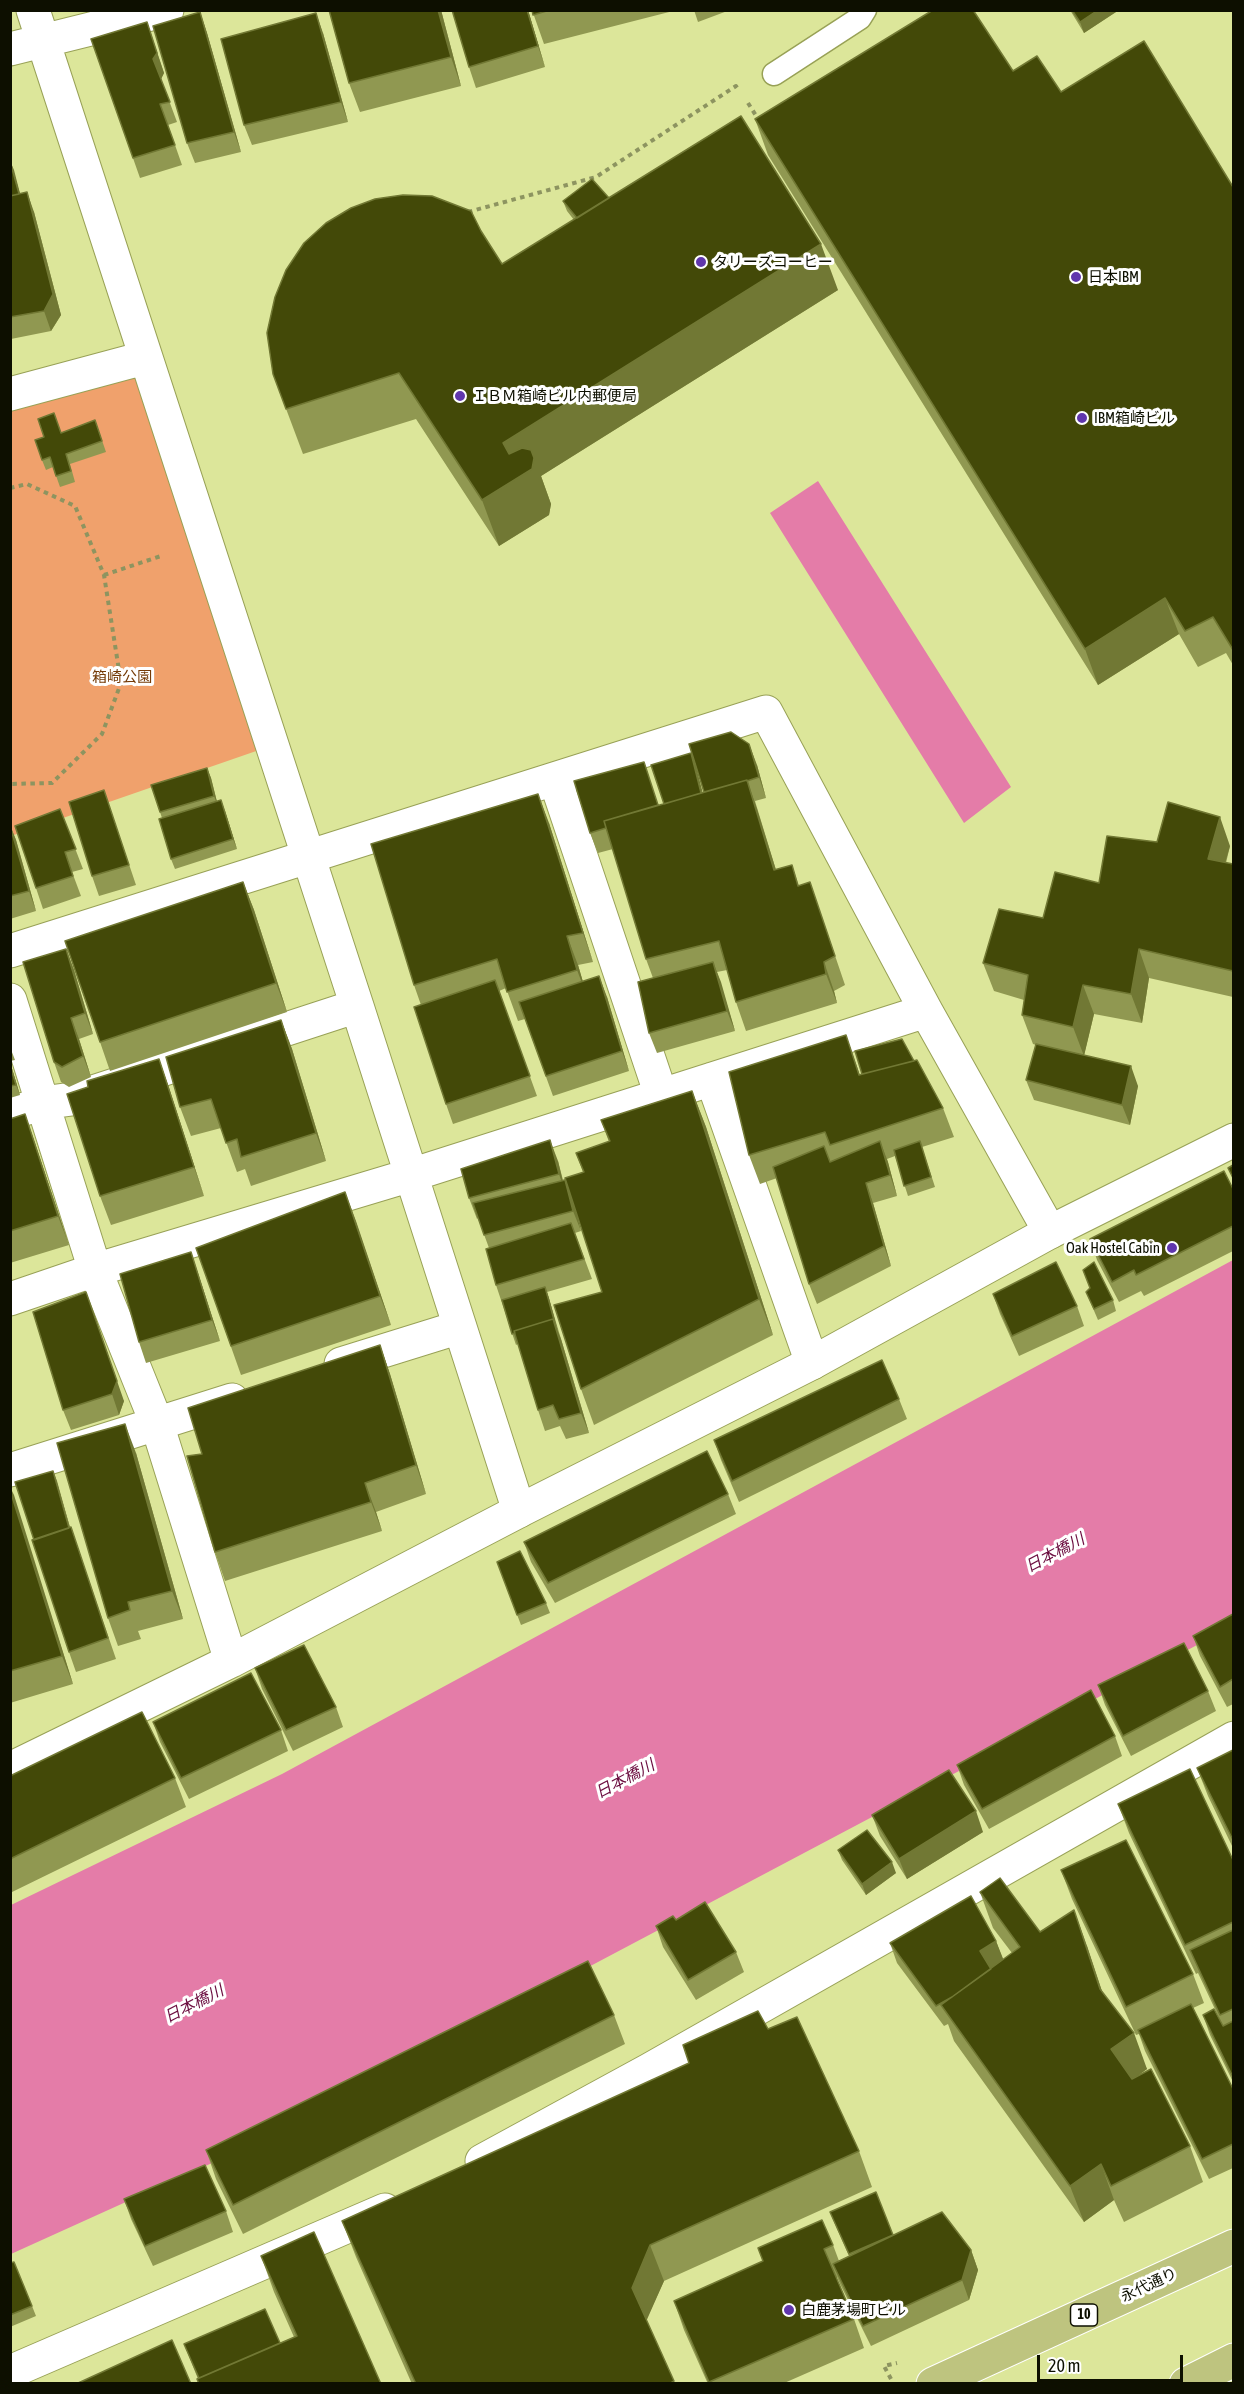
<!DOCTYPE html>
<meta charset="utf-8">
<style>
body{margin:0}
#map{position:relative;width:1244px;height:2394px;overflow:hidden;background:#dce69a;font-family:"Asap Condensed",sans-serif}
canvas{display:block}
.frame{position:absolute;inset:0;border:12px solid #0d0f00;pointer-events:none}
.scale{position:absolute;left:1037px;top:2355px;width:146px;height:27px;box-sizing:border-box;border:3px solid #0d0f00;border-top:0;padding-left:8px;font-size:18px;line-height:21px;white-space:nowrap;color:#0d0f00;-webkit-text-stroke:4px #fff;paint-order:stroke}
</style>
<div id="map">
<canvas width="1244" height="2394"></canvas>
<div class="frame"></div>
<div class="scale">20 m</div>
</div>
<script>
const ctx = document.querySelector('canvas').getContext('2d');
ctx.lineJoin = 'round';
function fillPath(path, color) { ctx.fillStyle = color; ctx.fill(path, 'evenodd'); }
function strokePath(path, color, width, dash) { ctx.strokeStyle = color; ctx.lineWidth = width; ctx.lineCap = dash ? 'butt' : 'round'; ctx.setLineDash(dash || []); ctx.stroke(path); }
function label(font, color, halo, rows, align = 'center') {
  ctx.font = font + ' "Asap Condensed","Noto Sans JP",sans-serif'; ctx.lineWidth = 6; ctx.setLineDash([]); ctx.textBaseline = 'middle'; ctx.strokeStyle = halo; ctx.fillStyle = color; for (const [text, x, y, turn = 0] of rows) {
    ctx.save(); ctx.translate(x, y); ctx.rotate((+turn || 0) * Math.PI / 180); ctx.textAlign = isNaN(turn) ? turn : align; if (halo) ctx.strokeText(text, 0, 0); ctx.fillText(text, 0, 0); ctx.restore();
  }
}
fillPath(new Path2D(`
 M138 374 262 749 11 836V406Z`), '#f0a16c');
fillPath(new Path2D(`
 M818 481 1011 787 964 823 770 513Z
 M1233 1260V1626L254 2144 11 2254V1905L282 1774Z`), '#e47ca8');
const service = new Path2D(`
 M774 74 860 18 865 10`);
const minor = new Path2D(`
 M10 49 167 10
 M10 394 144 358
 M555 779 661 1095
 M10 951 766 712 926 1011 1050 1232
 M10 1000 95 1270 157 1424 231 1661
 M712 1079 812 1363
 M10 1114 42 1103 72 1099 357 1006
 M10 1299 95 1270 411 1175 926 1011
 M341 1364 460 1327
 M10 1470 232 1400
 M10 1769 231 1661 519 1511 357 1006 33 10
 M482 2161 649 2070 1234 1738
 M10 2372 385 2210`);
const tertiary = new Path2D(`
 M519 1511 812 1363 1050 1232 1234 1140`);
const primary = new Path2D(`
 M933 2384 1234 2246
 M1186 2384 1234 2360`);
strokePath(service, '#98a156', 25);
strokePath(minor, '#98a156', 35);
strokePath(tertiary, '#98a156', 35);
strokePath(primary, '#fff', 35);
strokePath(new Path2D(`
 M748 103 760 122
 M468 212 596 177 736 86 738 89
 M10 488 27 484 75 506 104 575 121 683 102 734 52 783 10 784
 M104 575 161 556
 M891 2379 884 2366 897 2363`), '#8d9460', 4, [4.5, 4.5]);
strokePath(service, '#fff', 22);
strokePath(minor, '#fff', 33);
strokePath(tertiary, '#fff', 33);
strokePath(primary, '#bec47f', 33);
fillPath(new Path2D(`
 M329 10H441L461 86 360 112 349 83Z
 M528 10 545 67 476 88 469 67Z
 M532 10H677L544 44Z
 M694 10H730L698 22Z
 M1070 10H1116V12L1084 33Z
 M200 12 207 33 241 152 195 163 187 143Z
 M147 22 164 73 161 79 177 122 168 125 182 165 140 178 91 39Z
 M323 33 348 122 252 145 244 125Z
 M1013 71 1061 92 1233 187V665L1226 653 1198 667 1179 634 1098 685 768 155 755 119Z
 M10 161 20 194 34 212 61 315 51 331 11 339Z
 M609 198 838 290 541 476 551 504 549 515 499 546 416 419 303 454 273 374 481 231 502 264 574 220 567 211 563 201Z
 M95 420 106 452 70 464 75 482 60 487 53 467 46 470 42 460 61 433Z
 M691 753 695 763 702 793 757 765 766 798 755 801 776 870 792 865 799 886 810 882 845 985 834 991 837 1003 746 1031 736 1002 727 970 717 972 735 1031 657 1053 649 1033 653 978 646 959 613 849 598 853 590 833 664 804Z
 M207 768 211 778 217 802 225 811 237 849 175 869 171 859 162 818 151 785Z
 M60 809 83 869 72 872 81 896 43 909 36 888Z
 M111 811 136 885 99 896 92 876Z
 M549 823 593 962 578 965 583 982 607 997 629 1071 553 1096 525 1019 518 1021 506 988 499 991 537 1096 453 1124 446 1104 421 1005 414 985Z
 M10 825 16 840 36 911 10 919Z
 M1157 842 1230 846 1226 863 1233 864V997L1149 978 1142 1023 1094 1014 1084 1055 1138 1086 1130 1125 1034 1100 1026 1080 1036 1045 1033 1044 1022 1015 1024 1000 994 991 983 963 1043 918 1099 883Z
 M243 882 254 910 287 1012 110 1071 100 1042Z
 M66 949 74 970 93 1034 79 1039 91 1077 69 1087 61 1082 54 1062Z
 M281 1020 292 1049 326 1161 251 1186 245 1169 237 1172 221 1128 191 1136 180 1107Z
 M10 1047 15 1060 10 1061Z
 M159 1059 169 1088 204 1196 111 1225 100 1196 88 1087Z
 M914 1061 943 1108 954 1137 922 1147 935 1187 908 1196 895 1156 887 1159 897 1196 873 1203 891 1266 817 1304 809 1284 777 1178 760 1184 749 1155 860 1075Z
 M10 1062 20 1095 10 1098Z
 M692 1091 706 1127 773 1335 594 1425 581 1389 602 1292 576 1211 581 1231 575 1233 592 1279 547 1292 589 1433 566 1439 560 1426 545 1431 538 1410 518 1344 516 1345 496 1285 489 1248 478 1218 477 1219 469 1198 558 1161 563 1180 583 1172 576 1153 609 1142 601 1120Z
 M25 1114 69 1245 10 1263V1119Z
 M1233 1189V1251L1144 1296 1141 1291 1119 1302 1097 1260 1090 1239Z
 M345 1192 391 1325 241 1375 196 1248Z
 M191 1252 220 1341 146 1363 139 1342Z
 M1083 1270 1113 1300 1116 1311 1098 1320 1086 1292 1090 1288Z
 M993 1294 1077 1306 1084 1326 1019 1356 1000 1314Z
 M33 1312 124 1401 119 1415 71 1430 63 1410Z
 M380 1345 390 1374 426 1494 376 1512 382 1531 225 1581 215 1552 202 1454Z
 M899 1399 907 1419 739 1502 721 1460 714 1440Z
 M136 1453 183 1619 138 1631 141 1639 118 1646 108 1618Z
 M53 1471 70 1527 78 1548 116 1659 76 1672 69 1652Z
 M10 1487 73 1684 10 1703Z
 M728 1494 736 1514 555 1603 531 1562 524 1542Z
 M497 1562 546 1603 550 1613 521 1625Z
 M1233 1614V1704L1227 1707 1200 1656 1193 1636Z
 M255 1668 336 1707 343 1727 293 1751 262 1689Z
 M1098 1685 1208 1691 1216 1711 1131 1756 1105 1705Z
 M153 1722 281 1730 288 1751 189 1799 160 1742Z
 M1115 1736 1122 1756 989 1829 964 1785 957 1765Z
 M1233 1750V1848L1208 1796 1197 1768Z
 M10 1776 175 1778 186 1807 10 1893Z
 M1118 1804 1233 1860V2082L1210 2035 1203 2015 1221 2022 1198 1973 1196 1974 1129 1833Z
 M872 1815 983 1832 907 1879 880 1836Z
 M838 1850 896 1873 866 1895 842 1860Z
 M1061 1870 1193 1974 1204 2003 1193 2008 1233 2089V2168L1209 2179 1145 2051 1139 2034 1136 2035 1072 1899Z
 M980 1892 1040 1932 1087 1946 1102 1991 1147 2069 1139 2075 1190 2146 1203 2182 1124 2222 1114 2200 1084 2222 954 2041 948 2024 944 2026 897 1963 890 1943 996 1941 1003 1960 1012 1953 993 1928Z
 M676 1920 736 1952 744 1972 696 2000 663 1947 656 1926Z
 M614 2015 625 2044 243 2234 216 2179 206 2150Z
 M768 2029 859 2151 872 2187 664 2281 646 2320 675 2384H412L356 2257 342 2221Z
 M124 2199 226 2211 233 2232 153 2266 131 2219Z
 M830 2212 893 2235 971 2250 978 2270 969 2300 871 2346 840 2284 837 2277H836L854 2319 864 2348 782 2384H708L684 2330 674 2301 763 2261 758 2248 833 2245 839 2261 849 2256 834 2222Z
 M261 2256 381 2384 198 2379 184 2344 280 2343 294 2337 274 2292Z
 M10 2263 32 2306 36 2316 10 2327Z`), '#909851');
fillPath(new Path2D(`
 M438 10H441L461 86 451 57Z
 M527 10H528L545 67 538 46Z
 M1098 10H1116V12L1084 33 1080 22Z
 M200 12 207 33 241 152 234 132Z
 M316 13 323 33 348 122 341 102Z
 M147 22 164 73 161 79 153 59Z
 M10 161 14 170 24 209 20 198Z
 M27 192 34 212 61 315 51 331 44 311Z
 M821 244 838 290 541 476 551 504 549 515 499 546 482 500 503 443Z
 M1165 598 1179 634 1098 685 1085 649Z
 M749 744 757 765 766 798 759 777Z
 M691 753 695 763 707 809 703 798Z
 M207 768 211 778 218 806 214 796Z
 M747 780 757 809 785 899 774 870Z
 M538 794 549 823 593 962 583 933Z
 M221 800 225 811 237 849 233 839Z
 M1220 817 1230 846 1218 888 1208 859Z
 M10 825 16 840 36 911 29 891Z
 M243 882 254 910 287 1012 276 983Z
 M567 936 578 965 588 999 577 970Z
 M66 949 74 970 93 1034 85 1013Z
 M1139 949 1149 978 1142 1023 1131 994Z
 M713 962 721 982 735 1031 727 1011Z
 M824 962 834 991 837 1003 826 974Z
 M599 976 607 997 629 1071 622 1051Z
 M1083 985 1094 1014 1084 1056 1073 1027Z
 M71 1018 79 1039 91 1077 83 1056Z
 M281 1020 292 1049 326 1161 316 1133Z
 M846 1035 856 1064 870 1104 859 1075Z
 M159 1059 169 1088 204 1196 194 1167Z
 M10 1062 20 1095 16 1085Z
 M1131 1066 1138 1086 1130 1125 1122 1105Z
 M692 1091 706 1127 773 1335 759 1299Z
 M25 1114 35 1143 69 1245 58 1216Z
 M550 1140 558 1161 566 1195 559 1174Z
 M880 1141 888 1162 897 1196 890 1175Z
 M565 1180 573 1200 581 1231 573 1211Z
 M866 1183 873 1203 891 1266 884 1246Z
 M345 1192 356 1221 391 1325 380 1296Z
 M191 1252 198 1273 220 1341 212 1320Z
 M545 1287 549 1298 558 1331 554 1320Z
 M86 1292 124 1401 119 1415 112 1394Z
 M553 1319 561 1339 589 1433 581 1413Z
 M380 1345 390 1374 426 1494 416 1465Z
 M125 1424 136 1453 183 1619 172 1591Z
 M53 1471 57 1481 74 1542 71 1532Z
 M365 1483 376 1512 382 1531 371 1502Z
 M10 1487 14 1495 73 1684 62 1656 10 1490Z
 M976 1811 983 1832 907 1879 899 1859Z
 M892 1862 896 1873 866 1895 862 1884Z
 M1074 1910 1087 1946 1113 2025 1100 1989Z
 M996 1941 1004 1961 988 1971 980 1951Z
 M1134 2033 1147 2069 1125 2085 1111 2049Z
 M1101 2164 1114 2200 1084 2222 1070 2186Z
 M650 2245 664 2281 645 2324 632 2288Z
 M971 2250 978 2270 969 2300 962 2280Z`), '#717834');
const building = new Path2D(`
 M329 10H438L451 57 349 83Z
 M452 10H527L538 46 469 67Z
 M532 10H550L533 15Z
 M933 10H973L1013 71 1037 56 1061 92 1144 41 1233 187V650L1213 617 1185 631 1165 598 1085 649 755 119Z
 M1072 10H1098L1080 22Z
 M200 12 234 132 187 143 153 26Z
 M316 13 341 102 244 125 221 39Z
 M147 22 157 53 153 59 170 102 160 104 175 145 133 158 91 39Z
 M741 116 821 244 503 443 509 454 522 448 531 450 534 458 532 469 482 500 399 373 286 409 273 374 267 333 275 297 286 270 304 243 326 223 351 208 375 199 403 195 432 196 471 211 481 231 502 264Z
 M10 161 19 194 10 196Z
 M592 179 609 198 577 218 563 201Z
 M27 192 53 294 44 311 10 317V196Z
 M54 413 61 433 95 420 102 441 66 454 71 471 56 476 50 457 42 460 35 440 44 437 38 419Z
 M731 732 749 744 759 777 747 781V780L704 792 689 744Z
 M691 753 701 793 664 804 651 765Z
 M644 762 658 805 604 821 606 828 590 833 574 781Z
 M207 768 214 796 160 812 151 785Z
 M747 780 774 870 792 865 798 886 810 882 835 956 824 962 826 974 736 1002 719 941 646 959 604 821Z
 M104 790 129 865 92 876 69 802Z
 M538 794 583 933 567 936 577 970 507 992 497 959 414 985 371 844Z
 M221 800 233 839 171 859 159 819Z
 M1168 802 1220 817 1208 859 1233 864V971L1139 949 1131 994 1083 985 1073 1027 1022 1015 1028 975 983 963 999 909 1043 918 1055 872 1099 883 1107 836 1157 842Z
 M60 809 76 849 65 852 73 876 36 888 15 826Z
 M10 826 29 891 10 896Z
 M243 882 276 983 100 1042 65 941Z
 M66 949 85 1013 71 1018 83 1056 62 1067 54 1062 23 962Z
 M713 962 727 1011 649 1033 638 982Z
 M599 976 622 1051 546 1076 519 1002Z
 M495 980 530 1076 446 1104 414 1007Z
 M281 1020 316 1133 241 1157 237 1139 226 1143 211 1099 180 1107 166 1057Z
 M846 1035 859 1075 917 1060 943 1108 830 1145 825 1132 749 1155 729 1072Z
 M902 1039 914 1061 862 1074 855 1051Z
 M1036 1044 1131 1066 1122 1105 1026 1080Z
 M159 1059 194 1167 100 1196 67 1094 88 1087 87 1081Z
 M10 1065 16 1085 10 1086Z
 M692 1091 759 1299 581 1389 554 1305 602 1292 565 1178 584 1172 576 1153 610 1141 601 1120Z
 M25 1114 58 1216 10 1231V1119Z
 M550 1140 559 1174 469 1198 461 1169Z
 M880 1141 890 1175 866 1183 884 1246 809 1284 773 1167 824 1146 830 1162Z
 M920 1141 931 1177 904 1186 894 1150Z
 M1233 1165V1178L1228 1168Z
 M1224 1171 1233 1189V1226L1136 1275 1134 1270 1112 1282 1090 1239Z
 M565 1180 573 1211 484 1235 473 1203Z
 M345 1192 380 1296 231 1346 196 1248Z
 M571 1223 584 1259 496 1285 486 1249Z
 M191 1252 212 1320 139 1342 120 1274Z
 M1056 1262 1077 1306 1012 1336 993 1294Z
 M1094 1262 1113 1300 1094 1309 1086 1292 1090 1288 1083 1270Z
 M545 1287 554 1320 553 1319 514 1331 515 1333 512 1334 502 1300Z
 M86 1292 117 1381 112 1394 63 1410 33 1312Z
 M553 1319 581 1413 559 1419 553 1405 538 1410 514 1331Z
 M380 1345 416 1465 365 1483 371 1502 215 1552 187 1456 202 1454 188 1408Z
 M882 1360 899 1399 732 1481 714 1440Z
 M125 1424 172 1591 128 1602 130 1610 108 1618 57 1443Z
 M707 1451 728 1494 548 1583 524 1542Z
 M53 1471 69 1528 34 1540 15 1482Z
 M10 1490 62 1656 10 1671Z
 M71 1527 108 1638 69 1652 32 1540Z
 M520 1551 546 1603 517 1615 497 1562Z
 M1233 1614V1679L1220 1687 1193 1636Z
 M1184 1643 1208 1691 1123 1736 1098 1685Z
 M304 1645 336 1707 286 1730 255 1668Z
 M251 1673 281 1730 181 1778 153 1722Z
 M1091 1690 1115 1736 982 1809 957 1765Z
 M142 1712 175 1778 10 1859V1776Z
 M1233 1750V1840L1197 1768Z
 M1190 1769 1233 1860V1922L1185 1945 1118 1804Z
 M949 1770 976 1811 899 1859 872 1815Z
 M867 1830 892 1862 862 1884 838 1850Z
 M1126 1840 1193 1974 1126 2007 1061 1870Z
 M1000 1878 1040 1932 1074 1910 1100 1989 1134 2033 1111 2049 1132 2079 1151 2069 1190 2146 1111 2186 1101 2164 1070 2186 941 2005 1020 1947 980 1892Z
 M971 1896 996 1941 980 1951 991 1969 952 1997 936 2006 890 1943Z
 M705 1902 736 1952 688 1980 656 1926 673 1916 676 1920Z
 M1233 1930V2009L1220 2015 1190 1950Z
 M588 1961 614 2015 233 2205 206 2150Z
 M1191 2004 1233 2089V2144L1202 2159 1138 2030Z
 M1214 2009 1223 2026 1233 2021V2077L1203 2015Z
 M758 2011 768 2029 797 2017 859 2151 650 2245 632 2288 674 2381 669 2384H416L342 2221 689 2063 683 2045Z
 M205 2165 226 2211 145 2246 124 2199Z
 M876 2192 893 2235 849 2254 830 2212Z
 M942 2212 971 2250 962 2280 863 2326 833 2264Z
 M822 2220 833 2245 824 2249 854 2319 709 2382 674 2301 763 2261 758 2248Z
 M314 2232 381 2384H199L197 2379 297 2336 261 2256Z
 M14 2262 32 2306 10 2315V2263Z
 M265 2309 280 2343 199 2378 184 2344Z
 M172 2340 191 2384H76Z`);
fillPath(building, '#434908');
strokePath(building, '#717834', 1.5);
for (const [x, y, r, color] of [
 [701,262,6,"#6036ad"],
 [1076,277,6,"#6036ad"],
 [460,396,6,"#6036ad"],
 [1082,418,6,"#6036ad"],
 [1172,1248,6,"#6036ad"],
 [789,2310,6,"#6036ad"]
]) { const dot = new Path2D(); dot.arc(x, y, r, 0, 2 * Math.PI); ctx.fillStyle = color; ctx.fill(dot); strokePath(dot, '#fff', 2); }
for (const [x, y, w] of [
 [1084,2315,27]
]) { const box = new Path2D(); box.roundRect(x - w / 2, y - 11, w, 22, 4.5); ctx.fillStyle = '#fff'; ctx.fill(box); strokePath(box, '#0d0f00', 1.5); }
label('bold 14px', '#0d0f00', null, [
 ["10",1084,2315]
]);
label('15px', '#0d0f00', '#fff', [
 ["タリーズコーヒー",713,262],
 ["日本IBM",1088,277],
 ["ＩＢＭ箱崎ビル内郵便局",472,396],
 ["IBM箱崎ビル",1094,418],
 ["Oak Hostel Cabin",1160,1248,"right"],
 ["白鹿茅場町ビル",801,2310]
], 'left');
label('15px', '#753b07', '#fff', [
 ["箱崎公園",122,677]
]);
label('15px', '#0d0f00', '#fff', [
 ["永代通り",1149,2285,-25]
]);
label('italic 16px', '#6b0c3f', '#fff', [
 ["日本橋川",1055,1553,-28],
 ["日本橋川",625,1779,-28],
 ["日本橋川",194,2004,-27]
]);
</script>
